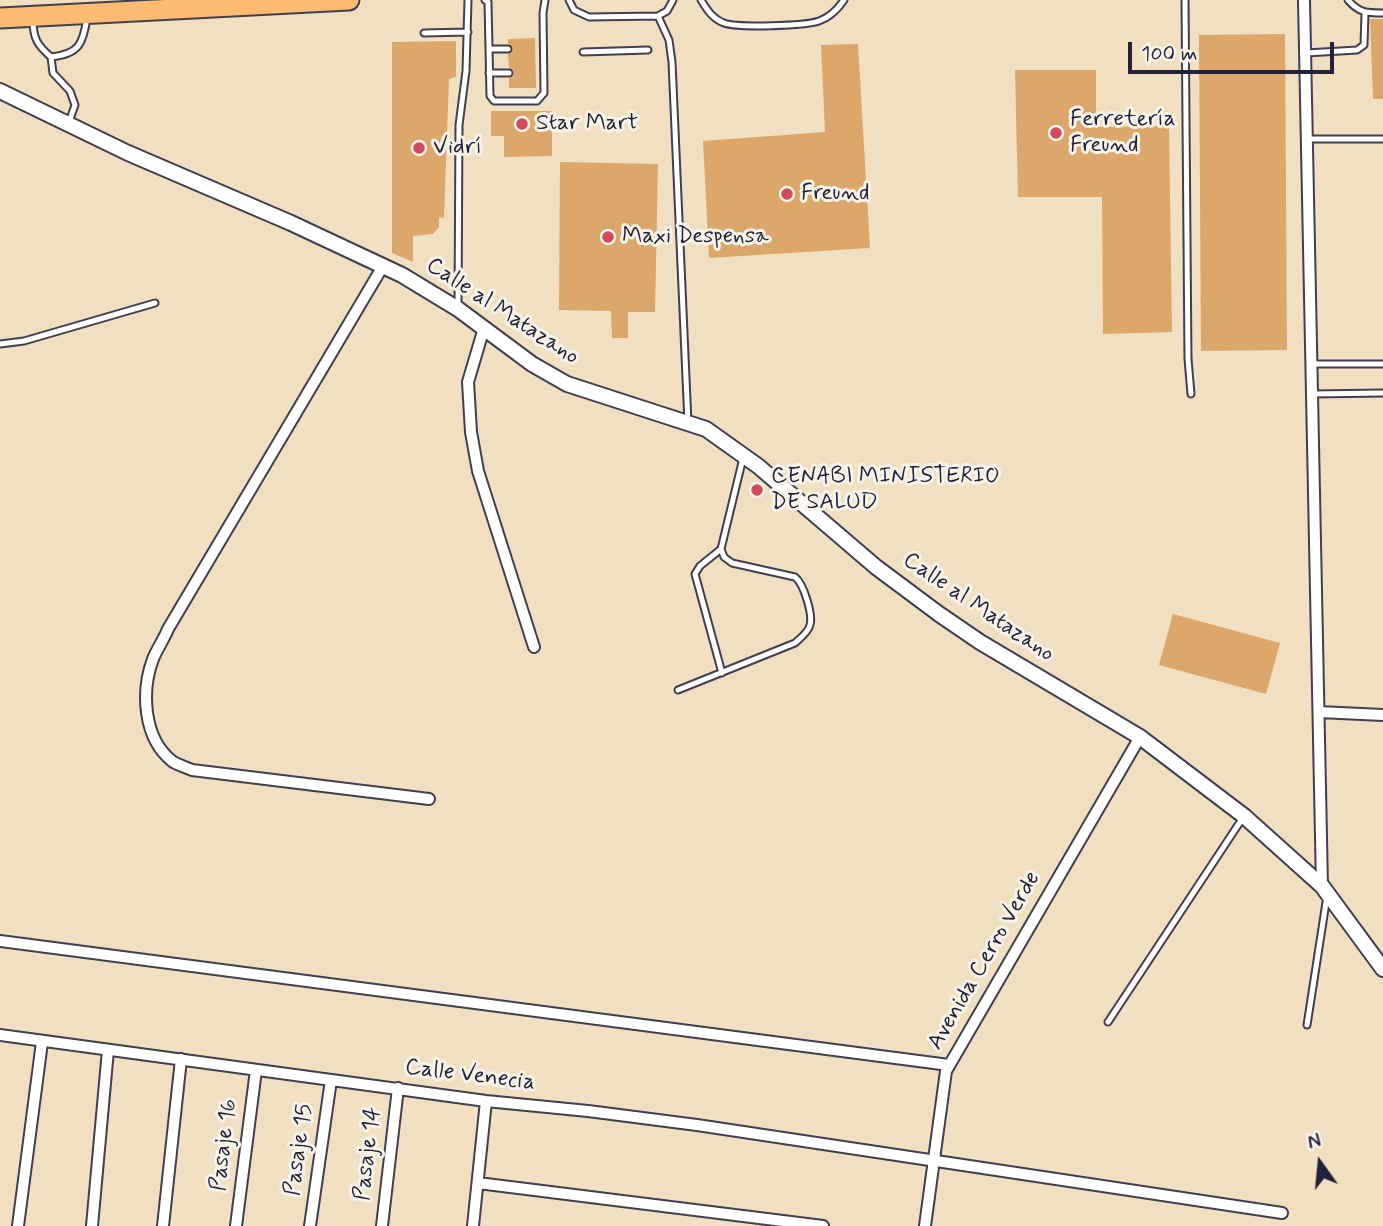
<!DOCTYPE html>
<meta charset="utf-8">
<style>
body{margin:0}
#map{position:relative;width:1383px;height:1226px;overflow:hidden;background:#f1dfc1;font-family:Mynerve,sans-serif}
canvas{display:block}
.north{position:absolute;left:1285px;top:1128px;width:70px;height:70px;-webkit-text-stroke:5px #f7f3e8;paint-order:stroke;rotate:345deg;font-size:19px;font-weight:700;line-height:28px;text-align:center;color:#22223b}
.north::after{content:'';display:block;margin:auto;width:24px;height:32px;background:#22223b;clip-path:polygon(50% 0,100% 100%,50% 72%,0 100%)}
.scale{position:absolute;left:1128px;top:42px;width:206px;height:32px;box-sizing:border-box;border:4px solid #22223b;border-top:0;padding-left:9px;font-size:21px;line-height:24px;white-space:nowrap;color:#22223b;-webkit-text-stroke:5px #f7f3e8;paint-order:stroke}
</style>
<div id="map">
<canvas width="1383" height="1226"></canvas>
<div class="north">N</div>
<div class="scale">100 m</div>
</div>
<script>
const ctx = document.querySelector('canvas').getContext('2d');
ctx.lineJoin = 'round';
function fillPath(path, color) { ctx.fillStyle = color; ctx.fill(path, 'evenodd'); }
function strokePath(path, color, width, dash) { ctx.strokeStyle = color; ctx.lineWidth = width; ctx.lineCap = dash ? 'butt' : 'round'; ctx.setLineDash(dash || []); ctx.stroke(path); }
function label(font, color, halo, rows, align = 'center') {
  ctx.font = font + ' Mynerve,sans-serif'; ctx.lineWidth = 6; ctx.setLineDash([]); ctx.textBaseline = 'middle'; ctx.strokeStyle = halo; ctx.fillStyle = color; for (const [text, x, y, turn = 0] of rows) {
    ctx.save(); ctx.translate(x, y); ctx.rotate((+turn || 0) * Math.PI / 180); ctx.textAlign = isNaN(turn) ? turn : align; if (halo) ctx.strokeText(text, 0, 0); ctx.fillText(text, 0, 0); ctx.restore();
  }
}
fillPath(new Path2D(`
 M1370 19H1383V99H1373Z
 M1285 34 1287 350 1201 351 1199 35Z
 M535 38 536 88H509V78L513 76 514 72 509 68 508 54 513 48 508 44V39Z
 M456 41V77L449 79 444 218 439 217V227L433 234 413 236V262L392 253V42Z
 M858 44 870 248 709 258 703 141 825 132 821 45Z
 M1015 70H1096V127L1169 126 1172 332 1103 334 1102 197H1018Z
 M491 111H552V156L504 157V136H491Z
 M560 162 658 164 655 312H628V338H612L611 311 559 310Z
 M1173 614 1280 643 1266 694 1159 665Z`), '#dba76b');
const service = new Path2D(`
 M485 0 488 2 490 96 494 101H537L544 93 543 13 545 0
 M569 0 574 10 589 17 658 16 667 11 673 0
 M701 0C707 10 713 19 724 23 738 28 805 26 819 21 830 17 838 9 844 0
 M1185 0 1188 359 1191 394
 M1348 0C1359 13 1367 13 1383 13
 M658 16 669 40 672 62 688 423
 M33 20C33 38 37 45 51 57 79 54 83 44 87 18
 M424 33 468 32
 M489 49H508
 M583 52 648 50
 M1306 53 1357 50 1364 45 1365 13
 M51 57 53 73 70 91 75 105 69 122
 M489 73H509
 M1308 139H1383
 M458 306 459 125 466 71 468 0
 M0 344 24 341 155 303
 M1311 364H1383
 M1312 394 1383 393
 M721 549 700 566 695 574 722 673
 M678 690 795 643C800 638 808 633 810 625 813 615 804 584 795 577L732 563 724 557 721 549 743 458
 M1108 1022 1242 819
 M1307 1025 1327 896`);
const minor = new Path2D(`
 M1304 0 1322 886
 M383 266 168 629C164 639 157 649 153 659 141 691 143 738 172 761 177 765 186 767 192 770L429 799
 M484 328 468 382 471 432 478 471 534 647
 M1319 712 1383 715
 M0 941 949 1065
 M0 1035 486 1101 588 1111 697 1125 1282 1213
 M478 1183 823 1226
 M18 1226 42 1042
 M92 1226 108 1050
 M163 1226 181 1059
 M236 1226 256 1070
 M310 1226 331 1080
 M382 1226 398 1088
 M473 1226 486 1101
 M925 1226 946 1071 1140 737`);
const tertiary = new Path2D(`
 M0 91 128 153 291 223 402 275 458 309 532 364 567 384 706 429 758 466 876 567 939 614 980 642 1140 737 1244 816 1322 886 1383 969`);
const trunk = new Path2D(`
 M0 18 349 0`);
strokePath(service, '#413e4f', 9);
strokePath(minor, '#413e4f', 14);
strokePath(tertiary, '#413e4f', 18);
strokePath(trunk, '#413e4f', 23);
strokePath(service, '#fff', 5);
strokePath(minor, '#fff', 10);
strokePath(tertiary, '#fff', 14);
strokePath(trunk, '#ffbb71', 19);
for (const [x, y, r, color] of [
 [522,124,7,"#d1495b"],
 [1056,133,7,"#d1495b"],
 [419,148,7,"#d1495b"],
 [787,194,7,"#d1495b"],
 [608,237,7,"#d1495b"],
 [757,490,7,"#d1495b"]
]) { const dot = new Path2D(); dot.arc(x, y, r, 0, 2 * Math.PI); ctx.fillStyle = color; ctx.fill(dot); strokePath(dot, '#f7f3e8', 2.5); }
label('23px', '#22223b', '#f7f3e8', [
 ["Ferretería",1070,120],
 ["Freund",1070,146],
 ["Star Mart",536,124],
 ["Vidrí",433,148],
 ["Freund",801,194],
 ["Maxi Despensa",622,237],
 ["CENABI MINISTERIO",771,477],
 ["DE SALUD",771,503]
], 'left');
label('23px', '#22223b', '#f7f3e8', [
 ["Calle al Matazano",502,312,33],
 ["Calle al Matazano",978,608,34],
 ["Avenida Cerro Verde",985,961,-60],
 ["Calle Venecia",470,1076,7],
 ["Pasaje 16",225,1145,-83],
 ["Pasaje 15",300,1150,-82],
 ["Pasaje 14",369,1154,-83]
]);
</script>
